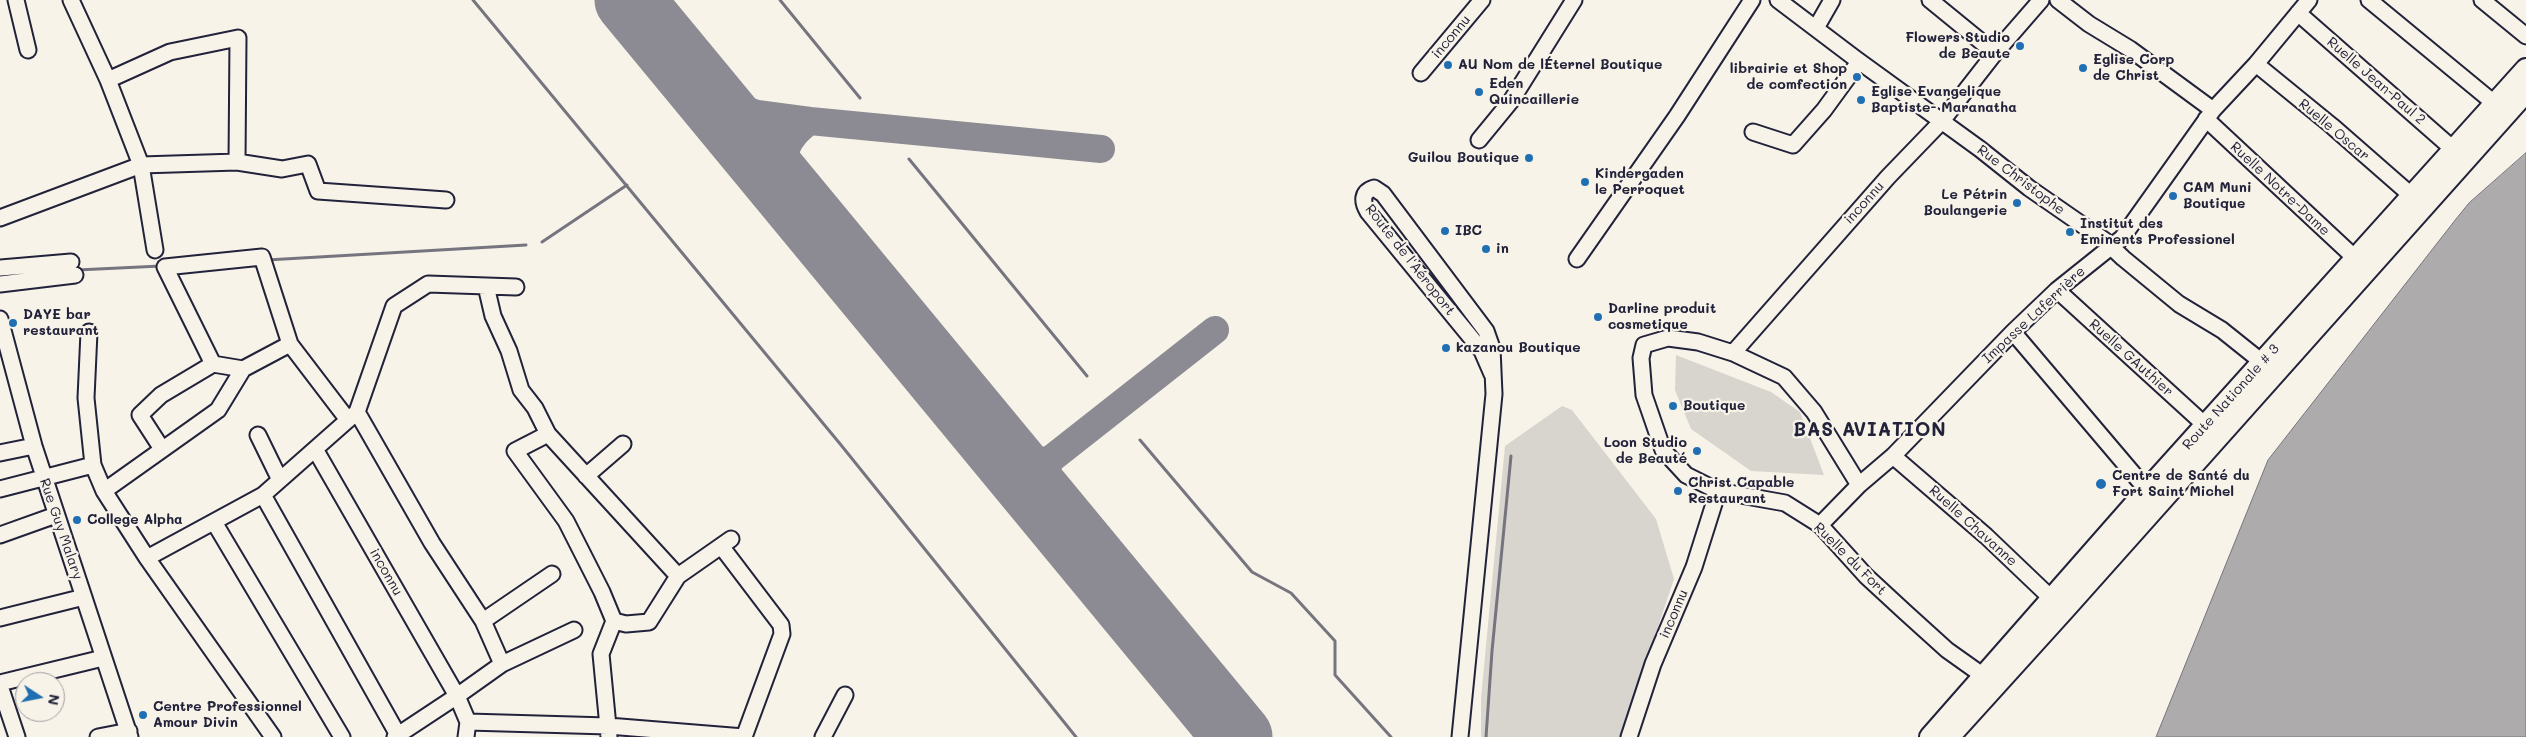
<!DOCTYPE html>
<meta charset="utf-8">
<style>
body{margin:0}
#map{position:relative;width:2526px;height:737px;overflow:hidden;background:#f7f3e8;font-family:Mali,sans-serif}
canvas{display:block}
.north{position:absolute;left:15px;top:672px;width:50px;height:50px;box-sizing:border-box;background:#f7f3e8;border:1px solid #a29fa3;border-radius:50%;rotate:101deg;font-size:14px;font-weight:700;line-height:20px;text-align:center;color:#22223b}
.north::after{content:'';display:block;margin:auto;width:18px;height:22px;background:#1f6fb2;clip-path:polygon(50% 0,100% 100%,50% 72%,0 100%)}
</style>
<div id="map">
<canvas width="2526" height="737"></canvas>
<div class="north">N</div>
</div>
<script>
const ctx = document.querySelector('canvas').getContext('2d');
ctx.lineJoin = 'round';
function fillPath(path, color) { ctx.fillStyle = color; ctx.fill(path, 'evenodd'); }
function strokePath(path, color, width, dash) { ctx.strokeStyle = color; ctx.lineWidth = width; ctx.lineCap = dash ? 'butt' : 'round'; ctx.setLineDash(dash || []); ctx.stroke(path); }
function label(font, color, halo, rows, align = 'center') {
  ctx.font = font + ' Mali,sans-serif'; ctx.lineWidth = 4.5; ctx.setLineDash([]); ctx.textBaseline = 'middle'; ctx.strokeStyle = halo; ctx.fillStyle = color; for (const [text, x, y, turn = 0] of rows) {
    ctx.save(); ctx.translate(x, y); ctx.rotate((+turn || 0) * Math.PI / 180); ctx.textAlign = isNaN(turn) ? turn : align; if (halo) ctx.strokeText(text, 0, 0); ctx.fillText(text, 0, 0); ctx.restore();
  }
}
fillPath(new Path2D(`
 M1676 355 1771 392 1800 412 1824 475 1751 471 1691 429 1675 390Z
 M1562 406 1572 410 1656 519 1674 579 1621 737H1481V698L1505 446Z`), '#d8d5cf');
const water = new Path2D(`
 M2526 153V737H2156L2268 460 2456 219 2469 203Z`);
fillPath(water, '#aeabad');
strokePath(water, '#76747f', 1);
strokePath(new Path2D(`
 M473 0 841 445 1076 737
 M780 0 860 98
 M909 159 1087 376
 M542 242 627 185
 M267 260 526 245
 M77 270 161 266
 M1140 440 1252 572 1291 593 1335 641V675L1391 737
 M1486 737 1492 651 1511 456`), '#76747f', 3);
strokePath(new Path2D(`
 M710 98 757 114 810 121 1101 149
 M782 186C780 158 785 137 810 121
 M1004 454 1028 466 1051 459
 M1046 505 1042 476 1051 459 1215 330`), '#8c8a92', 28);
strokePath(new Path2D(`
 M629 0 1238 737`), '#8c8a92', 69);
const minor = new Path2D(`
 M16 0 28 50
 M71 0 108 80 141 165 155 250
 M1778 0 1856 59 1980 149 2029 188 2104 240 2123 258 2179 304 2222 330 2262 362
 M1930 0 1995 53
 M2058 0 2089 24 2130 49 2213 110
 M2369 0 2494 103
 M2482 0 2526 36
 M2298 13 2453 149
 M1816 28 1832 0
 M2256 64 2332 126 2412 196
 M1421 73 1482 0
 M108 80 170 52 238 38 237 162
 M2206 119 2355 258
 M1753 132 1793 145 1824 110 1859 62
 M1479 140 1511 101 1574 0
 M0 218 141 165 237 162 282 169 308 164 318 191 446 200
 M1577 259 1677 116 1752 0
 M0 268 71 262
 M0 284 75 275
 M486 286 493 316 509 351 521 390 535 408 548 434 678 576 649 622 626 624 614 621
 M2057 290 2205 425
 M0 319 34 446 130 737
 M89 332 86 398 93 465 104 491 147 558 273 737
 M2013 332 2147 490
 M1733 353 1888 177 1942 121 1995 53 2041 0
 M213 364 165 267 262 257 290 344 348 420
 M357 412 432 543 483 621 502 664
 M548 434 515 451 566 521 602 592 614 621 601 654 609 737
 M258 435 280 480
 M162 449 140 415 161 395 213 364 243 369
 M315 449 457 696 468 722 466 737
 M0 453 34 446
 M1893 456 1986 536 2051 598
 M586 476 623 444
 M1859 485 1814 412 1784 377 1733 353 1698 342 1668 338 1644 345 1641 358 1644 395 1663 450 1686 475 1718 491 1785 503 1820 525 1866 576 1905 612 1947 650 1992 682
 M0 489 93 465
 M104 491 218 410 243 369 290 344
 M263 495 398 735
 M214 522 342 737
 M1820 525 1859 485 1893 456 2013 332 2057 290 2122 238 2213 110 2256 64 2309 0
 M0 535 56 515
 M721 546 781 625 782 634 744 737
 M147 558 263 495 357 412 394 306 428 284 516 287
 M678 576 731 539
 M0 618 84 597
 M483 621 552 574
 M0 683 103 658
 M0 686 17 737
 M468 722 608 726 744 737
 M98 737 129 731
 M395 737 457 696 502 664 574 630
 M823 737 845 695
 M1460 737 1494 394 1492 348 1486 331 1383 194 1374 188C1361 192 1362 202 1368 212L1482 351 1492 374
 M1629 737 1653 664 1694 567 1718 491`);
const major = new Path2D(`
 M1930 737 2147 490 2526 69
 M1949 737 2064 610 2526 92`);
strokePath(minor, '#22223b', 19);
strokePath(major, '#22223b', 24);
strokePath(minor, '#f7f3e8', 15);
strokePath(major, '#f7f3e8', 20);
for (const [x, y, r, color] of [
 [2020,46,5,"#1f6fb2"],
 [1448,65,5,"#1f6fb2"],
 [2083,68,5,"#1f6fb2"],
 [1857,77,5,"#1f6fb2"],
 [1479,92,5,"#1f6fb2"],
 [1861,100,5,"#1f6fb2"],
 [1529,158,5,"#1f6fb2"],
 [1585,182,5,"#1f6fb2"],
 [2173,196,5,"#1f6fb2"],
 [2017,203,5,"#1f6fb2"],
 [1445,231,5,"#1f6fb2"],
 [2070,232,5,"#1f6fb2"],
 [1486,249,5,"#1f6fb2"],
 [1598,317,5,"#1f6fb2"],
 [13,323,5,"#1f6fb2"],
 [1446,348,5,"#1f6fb2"],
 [1673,406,5,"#1f6fb2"],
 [1697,451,5,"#1f6fb2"],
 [2101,484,6,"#1f6fb2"],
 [1678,491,5,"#1f6fb2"],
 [77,520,5,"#1f6fb2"],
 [143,715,5,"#1f6fb2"]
]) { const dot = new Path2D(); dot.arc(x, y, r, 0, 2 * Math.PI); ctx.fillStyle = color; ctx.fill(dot); strokePath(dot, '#f7f3e8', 2); }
label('14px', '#22223b', '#f7f3e8', [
 ["inconnu",1451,37,-50],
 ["Ruelle Jean-Paul 2",2376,81,41],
 ["Ruelle Oscar",2334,130,40],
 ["Rue Christophe",2021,180,37],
 ["Ruelle Notre-Dame",2280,189,43],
 ["inconnu",1864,203,-48],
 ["Route de l'Aéroport",1410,260,52],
 ["Impasse Laferrière",2034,315,-43],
 ["Ruelle GAuthier",2131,358,42],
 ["Route Nationale # 3",2231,397,-48],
 ["Ruelle Chavanne",1973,526,42],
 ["Rue Guy Malary",61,529,71],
 ["Ruelle du Fort",1850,559,45],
 ["inconnu",386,572,60],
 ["inconnu",1674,614,-67]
]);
label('bold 14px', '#22223b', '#f7f3e8', [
 ["Flowers Studio",2010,38,"right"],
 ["de Beaute",2010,54,"right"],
 ["Eglise Corp",2093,60],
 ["de Christ",2093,76],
 ["AU Nom de lÉternel Boutique",1458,65],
 ["librairie et Shop",1847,69,"right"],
 ["de comfection",1847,85,"right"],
 ["Eden",1489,84],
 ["Quincaillerie",1489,100],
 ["Eglise Evangelique",1871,92],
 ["Baptiste- Maranatha",1871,108],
 ["Guilou Boutique",1519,158,"right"],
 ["Kindergaden",1595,174],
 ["le Perroquet",1595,190],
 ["CAM Muni",2183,188],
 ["Boutique",2183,204],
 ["Le Pétrin",2007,195,"right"],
 ["Boulangerie",2007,211,"right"],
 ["Institut des",2080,224],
 ["Eminents Professionel",2080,240],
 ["IBC",1455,231],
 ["in",1496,249],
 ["Darline produit",1608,309],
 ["cosmetique",1608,325],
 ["DAYE bar",23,315],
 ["restaurant",23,331],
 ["kazanou Boutique",1456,348],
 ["Boutique",1683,406],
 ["Loon Studio",1687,443,"right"],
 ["de Beauté",1687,459,"right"],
 ["Centre de Santé du",2112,476],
 ["Fort Saint Michel",2112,492],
 ["Christ Capable",1688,483],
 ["Restaurant",1688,499],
 ["College Alpha",87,520],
 ["Centre Professionnel",153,707],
 ["Amour Divin",153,723]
], 'left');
ctx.letterSpacing = '1px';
label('bold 19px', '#22223b', '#f7f3e8', [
 ["BAS AVIATION",1870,430]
]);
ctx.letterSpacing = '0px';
</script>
